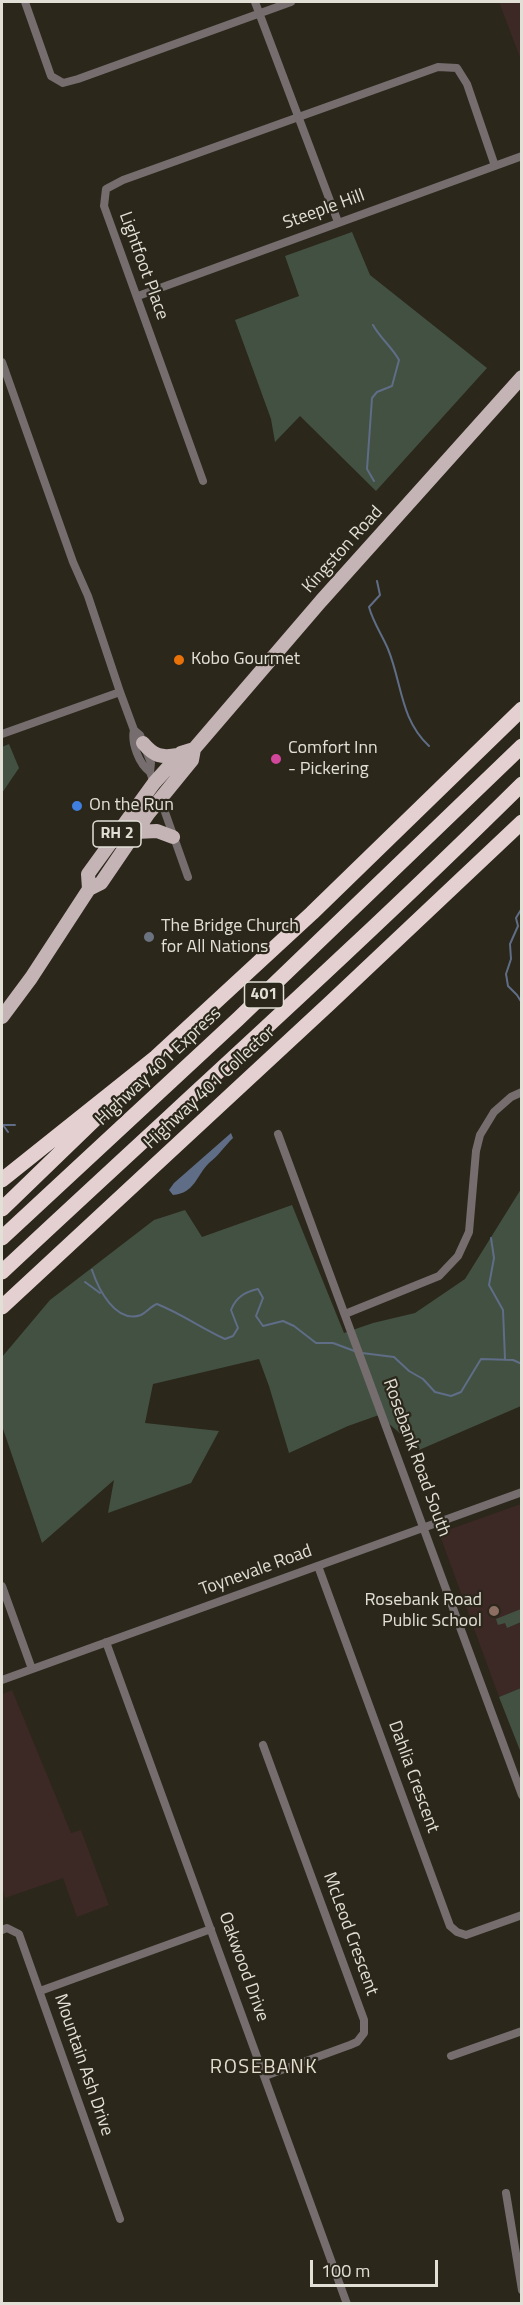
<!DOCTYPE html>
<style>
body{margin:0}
#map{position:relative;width:523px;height:2305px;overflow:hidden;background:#2b271b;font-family:"Titillium Web",sans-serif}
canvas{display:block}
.frame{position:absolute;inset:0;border:3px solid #e2dfd7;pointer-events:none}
.scale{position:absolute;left:310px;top:2260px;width:128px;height:27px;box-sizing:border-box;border:3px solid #e2dfd7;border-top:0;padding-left:8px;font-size:18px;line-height:21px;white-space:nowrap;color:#e2dfd7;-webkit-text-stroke:4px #2b271b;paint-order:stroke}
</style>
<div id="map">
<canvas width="523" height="2305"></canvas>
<div class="frame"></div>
<div class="scale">100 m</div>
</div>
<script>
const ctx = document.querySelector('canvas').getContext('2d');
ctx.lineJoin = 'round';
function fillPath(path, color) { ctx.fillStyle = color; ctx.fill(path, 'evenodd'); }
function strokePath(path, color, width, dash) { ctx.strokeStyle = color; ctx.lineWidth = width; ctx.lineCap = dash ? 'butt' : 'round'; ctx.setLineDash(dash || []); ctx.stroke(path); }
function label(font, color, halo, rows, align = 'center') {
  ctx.font = font + ' "Titillium Web",sans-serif'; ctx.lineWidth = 4.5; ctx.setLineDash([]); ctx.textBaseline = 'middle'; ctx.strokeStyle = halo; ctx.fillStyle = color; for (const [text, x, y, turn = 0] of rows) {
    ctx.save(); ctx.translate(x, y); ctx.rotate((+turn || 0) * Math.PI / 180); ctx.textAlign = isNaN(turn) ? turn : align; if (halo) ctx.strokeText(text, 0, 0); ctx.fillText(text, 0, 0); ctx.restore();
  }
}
fillPath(new Path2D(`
 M499 2H521V60Z
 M521 1504V1688L499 1697 439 1533Z
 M12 1690 71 1833 81 1830 109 1905 77 1917 63 1878 5 1898 2 1886V1694Z`), '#3c2925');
fillPath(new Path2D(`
 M352 232 370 275 487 368 376 491 300 416 275 442 271 419 235 320 299 296 285 256Z
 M9 744 19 768 2 793V747Z
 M521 1189V1406L419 1450 379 1415 348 1426 289 1453 269 1386 259 1359 153 1384 145 1423 219 1431 191 1483 108 1513 114 1480 42 1543 2 1426V1357L50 1300 154 1220 185 1210 202 1237 292 1205 344 1333 373 1323 415 1313 465 1279Z
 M521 1609V1622L507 1628 505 1623 498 1625 496 1619Z
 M521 1688V1753L499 1697Z`), '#435143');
fillPath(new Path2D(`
 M231 1133 233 1138C224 1147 218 1156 209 1163 196 1176 195 1193 173 1195L169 1190 174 1183Z`), '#5f6d86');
strokePath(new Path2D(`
 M373 325C380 338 392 347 399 360L392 386 377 392 372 398 367 469 374 481
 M377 581 380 595 369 607C373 622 382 635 388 649 402 683 400 719 429 746
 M522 908 516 918 518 926 510 944 511 959 506 974 508 986 517 995 522 1003
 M2 1125H15
 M3 1125 8 1132
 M491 1238 494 1258 489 1285 503 1310 505 1359
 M92 1270C98 1288 115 1324 141 1315 147 1312 151 1306 157 1304 182 1314 201 1328 225 1339L233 1336 238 1328 231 1310C236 1297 245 1292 258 1289L263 1298 256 1316 263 1326 283 1321 294 1326 316 1343H333L357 1352
 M85 1282 100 1293
 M362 1353 394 1357 409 1371 423 1379 435 1392 451 1396 461 1392 481 1359 513 1360 522 1364`), '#5f6d86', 2);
strokePath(new Path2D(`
 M25 2 51 76 63 83 78 79 291 2
 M255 2 338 222
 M138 296 522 156
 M2 362 73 562 88 596 120 692 134 730 140 735 151 763 150 772 155 786
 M203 481 104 206 106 189 123 180 438 67 457 68 467 84 495 166
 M134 730C131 743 139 764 150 772
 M2 734 120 692
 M160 798 188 877
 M278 1134 522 1795
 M345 1314 439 1276 458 1256 469 1232 476 1151 480 1135 494 1112 511 1097 522 1092
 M318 1566 450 1926 457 1932 466 1935 522 1915
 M2 1586 32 1669
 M106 1642 347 2304
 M2 1680 522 1492
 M263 1745 364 2020V2033L357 2042 350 2045 265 2076
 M2 1930 7 1928 19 1934 120 2219
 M40 1991 211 1929
 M451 2056 522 2031
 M506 2193 522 2290`), '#756d6e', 8);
strokePath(new Path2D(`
 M143 743C154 756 161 758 178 755
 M136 832 157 831 173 837
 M89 889 88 874 154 783 181 753 194 749
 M2 1017 31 978 89 889 101 883 148 814 192 760 194 749 321 601 522 377`), '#c5b4b5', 14);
strokePath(new Path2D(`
 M2 1180 156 1057 312 913 522 709
 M2 1209 121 1094
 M2 1238 238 1019 522 746
 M2 1272C175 1110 352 952 522 784
 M2 1307 330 1003 522 822`), '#e4d0d1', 15);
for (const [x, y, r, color] of [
 [179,660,6,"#e8710a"],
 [276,759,6,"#d1479c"],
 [77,806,6,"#3f7fe0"],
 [149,937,6,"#6b7280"],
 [494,1611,6,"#8d6e63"]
]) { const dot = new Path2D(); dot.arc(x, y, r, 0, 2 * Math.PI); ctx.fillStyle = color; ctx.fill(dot); strokePath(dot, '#2b271b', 2); }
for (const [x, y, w] of [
 [117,834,48],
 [264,995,39]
]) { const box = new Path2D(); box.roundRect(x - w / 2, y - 13, w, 26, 4.5); ctx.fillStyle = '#2b271b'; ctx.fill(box); strokePath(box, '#e2dfd7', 1.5); }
label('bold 16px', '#e2dfd7', null, [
 ["RH 2",117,834],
 ["401",264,995]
]);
label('18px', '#e2dfd7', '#2b271b', [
 ["Steeple Hill",324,210,-20],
 ["Lightfoot Place",143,266,70],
 ["Kingston Road",343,550,-48],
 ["Highway 401 Express",159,1067,-43],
 ["Highway 401 Collector",210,1088,-43],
 ["Rosebank Road South",416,1458,70],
 ["Toynevale Road",256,1571,-20],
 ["Dahlia Crescent",413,1777,70],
 ["McLeod Crescent",350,1934,70],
 ["Oakwood Drive",243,1967,70],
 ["Mountain Ash Drive",83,2065,71]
]);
label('18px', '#e2dfd7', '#2b271b', [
 ["Kobo Gourmet",191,660],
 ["Comfort Inn",288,749],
 ["- Pickering",288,770],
 ["On the Run",89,806],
 ["The Bridge Church",161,927],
 ["for All Nations",161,948],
 ["Rosebank Road",482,1601,"right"],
 ["Public School",482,1622,"right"]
], 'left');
ctx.letterSpacing = '1.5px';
label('20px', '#e3ddcd', '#2b271b', [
 ["ROSEBANK",264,2068]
]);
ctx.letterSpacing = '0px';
</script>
